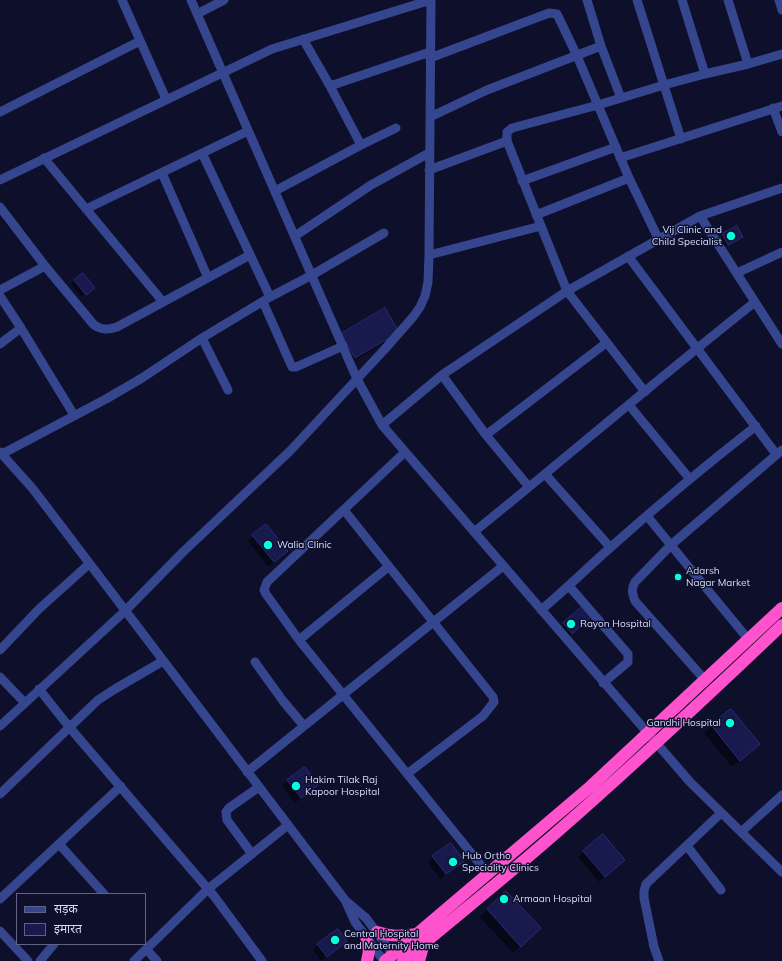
<!DOCTYPE html>
<meta charset="utf-8">
<style>
body{margin:0}
#map{position:relative;width:782px;height:961px;overflow:hidden;background:#0e102b;font-family:Mulish,"Noto Sans Devanagari",sans-serif}
canvas{display:block}
.legend{position:absolute;left:16px;top:893px;width:130px;height:52px;box-sizing:border-box;background:#0e102b;border:1px solid #5f6280;margin:0;padding:5px 7px;list-style:none;font-size:12px;color:#d8ddff}
.legend li{display:flex;align-items:center;gap:8px;height:20px}
.legend b{width:20px;border:1px solid #5f6280}
</style>
<div id="map">
<canvas width="782" height="961"></canvas>
<ul class="legend">
<li><b style="height:5px;background:#35468f"></b>सड़क</li>
<li><b style="height:11px;background:#181a4e"></b>इमारत</li>
</ul>
</div>
<script>
const ctx = document.querySelector('canvas').getContext('2d');
ctx.lineJoin = 'round';
function fillPath(path, color) { ctx.fillStyle = color; ctx.fill(path, 'evenodd'); }
function strokePath(path, color, width, dash) { ctx.strokeStyle = color; ctx.lineWidth = width; ctx.lineCap = dash ? 'butt' : 'round'; ctx.setLineDash(dash || []); ctx.stroke(path); }
function label(font, color, halo, rows, align = 'center') {
  ctx.font = font + ' Mulish,sans-serif'; ctx.lineWidth = 3; ctx.setLineDash([]); ctx.textBaseline = 'middle'; ctx.strokeStyle = halo; ctx.fillStyle = color; for (const [text, x, y, turn = 0] of rows) {
    ctx.save(); ctx.translate(x, y); ctx.rotate((+turn || 0) * Math.PI / 180); ctx.textAlign = isNaN(turn) ? turn : align; if (halo) ctx.strokeText(text, 0, 0); ctx.fillText(text, 0, 0); ctx.restore();
  }
}
fillPath(new Path2D(`
 M723 234 741 237 738 240 724 247 719 238Z
 M75 281 90 291 82 297 71 284Z
 M398 332 390 339 347 365 334 342 341 334Z
 M253 536 281 556 268 567 248 541Z
 M583 607 585 621 566 638 558 630Z
 M731 710 752 751 732 767 704 733Z
 M305 769 317 785 295 803 282 786Z
 M584 852 618 865 599 882 578 857Z
 M433 857 462 861 440 879 428 863Z
 M506 893 532 936 513 953 480 917Z
 M318 945 341 946 321 961 313 950Z`), '#0007');
const building = new Path2D(`
 M737 226 743 237 728 245 722 234Z
 M83 273 95 288 86 295 74 280Z
 M385 308 399 332 355 358 341 334Z
 M266 524 288 551 274 562 252 535Z
 M583 606 592 616 572 634 563 623Z
 M731 709 760 744 740 761 711 725Z
 M305 767 318 785 301 798 287 780Z
 M603 834 625 860 605 877 583 851Z
 M451 843 464 861 446 874 432 856Z
 M506 891 541 928 521 947 487 909Z
 M338 929 347 941 327 957 317 944Z`);
fillPath(building, '#181a4e');
strokePath(building, '#282b7c', 1);
strokePath(new Path2D(`
 M122 0 166 99
 M191 0 357 379 382 425 690 782 782 872
 M587 0 601 46 621 98
 M637 0 681 139
 M682 0 705 74
 M728 0 748 64
 M779 0 782 10
 M197 14 224 0
 M303 39 330 86 361 145
 M430 58 549 13 557 14 577 56 629 178 658 238
 M330 86 430 52
 M773 108 782 132
 M0 112 140 41
 M430 117 487 90 601 46
 M202 153 270 297
 M44 158 163 302
 M620 158 782 106
 M429 170 507 141
 M162 173 208 278
 M0 180 272 49 431 0
 M522 181 616 147
 M275 191 361 145 396 128
 M0 207 45 266 94 325C102 330 108 330 117 327L250 255
 M86 209 248 131
 M536 215 629 178
 M700 216 782 344
 M295 236 371 185 429 153
 M429 255 541 226
 M628 256 776 454
 M737 273 782 252
 M0 290 45 266
 M0 296 21 328 74 415
 M263 302 292 367H296L343 346
 M202 338 228 390
 M0 344 21 328
 M442 375 486 435 529 487
 M645 392 567 291 507 141V132L512 128 598 105 664 85 705 74 748 64 782 54
 M629 405 689 478
 M382 425 442 375 567 291 700 216 782 188
 M486 435 606 343
 M0 452 33 489 345 900 355 922 384 961
 M405 452 267 582 264 590 266 594 299 640 488 874
 M2 454 106 399 142 378 202 338 270 297 312 275 384 233
 M545 474 610 547
 M344 510 493 697 494 702 483 716 407 774
 M647 516 748 639
 M474 532C568 456 660 377 755 302
 M569 586 628 654V662L603 683
 M541 610C565 590 587 568 611 547 658 505 706 465 756 426
 M299 640 388 567
 M0 650 39 609 89 564
 M255 662 283 701 304 726
 M0 677 25 703
 M705 680 635 601C632 593 631 589 635 582L671 545 782 450
 M39 689 70 728 214 896 262 961
 M0 726 125 611 183 552 290 451 384 350 413 317 420 307 425 296 428 282 429 255 431 0
 M247 772 503 566
 M0 794 98 700 115 689 163 661
 M741 832 782 795
 M59 844 104 894
 M687 846 721 890
 M252 854 227 820 226 812 229 808 259 787
 M0 899 121 786
 M347 902 366 918 398 961
 M0 931 28 961
 M146 949 157 961
 M40 961 54 944
 M134 961 208 889 288 825
 M659 961 654 947 644 898V891L646 884 721 813`), '#35468f', 9);
strokePath(new Path2D(`
 M377 932C392 937 401 936 417 934
 M366 937 369 951 367 961
 M385 961 591 786 782 608
 M403 961C444 926 487 892 528 857 615 783 699 704 782 625
 M419 961 424 943`), '#ff53cd', 12);
for (const [x, y, r, color] of [
 [731,236,5,"#04ffdf"],
 [268,545,5,"#04ffdf"],
 [678,577,4,"#04ffdf"],
 [571,624,5,"#04ffdf"],
 [730,723,5,"#04ffdf"],
 [296,786,5,"#04ffdf"],
 [453,862,5,"#04ffdf"],
 [504,899,5,"#04ffdf"],
 [335,940,5,"#04ffdf"]
]) { const dot = new Path2D(); dot.arc(x, y, r, 0, 2 * Math.PI); ctx.fillStyle = color; ctx.fill(dot); strokePath(dot, '#0e102b', 1.5); }
label('10px', '#d8ddff', '#0e102b', [
 ["Vij Clinic and",722,230,"right"],
 ["Child Specialist",722,242,"right"],
 ["Walia Clinic",277,545],
 ["Adarsh",686,571],
 ["Nagar Market",686,583],
 ["Rayon Hospital",580,624],
 ["Gandhi Hospital",721,723,"right"],
 ["Hakim Tilak Raj",305,780],
 ["Kapoor Hospital",305,792],
 ["Hub Ortho",462,856],
 ["Speciality Clinics",462,868],
 ["Armaan Hospital",513,899],
 ["Central Hospital",344,934],
 ["and Maternity Home",344,946]
], 'left');
</script>
